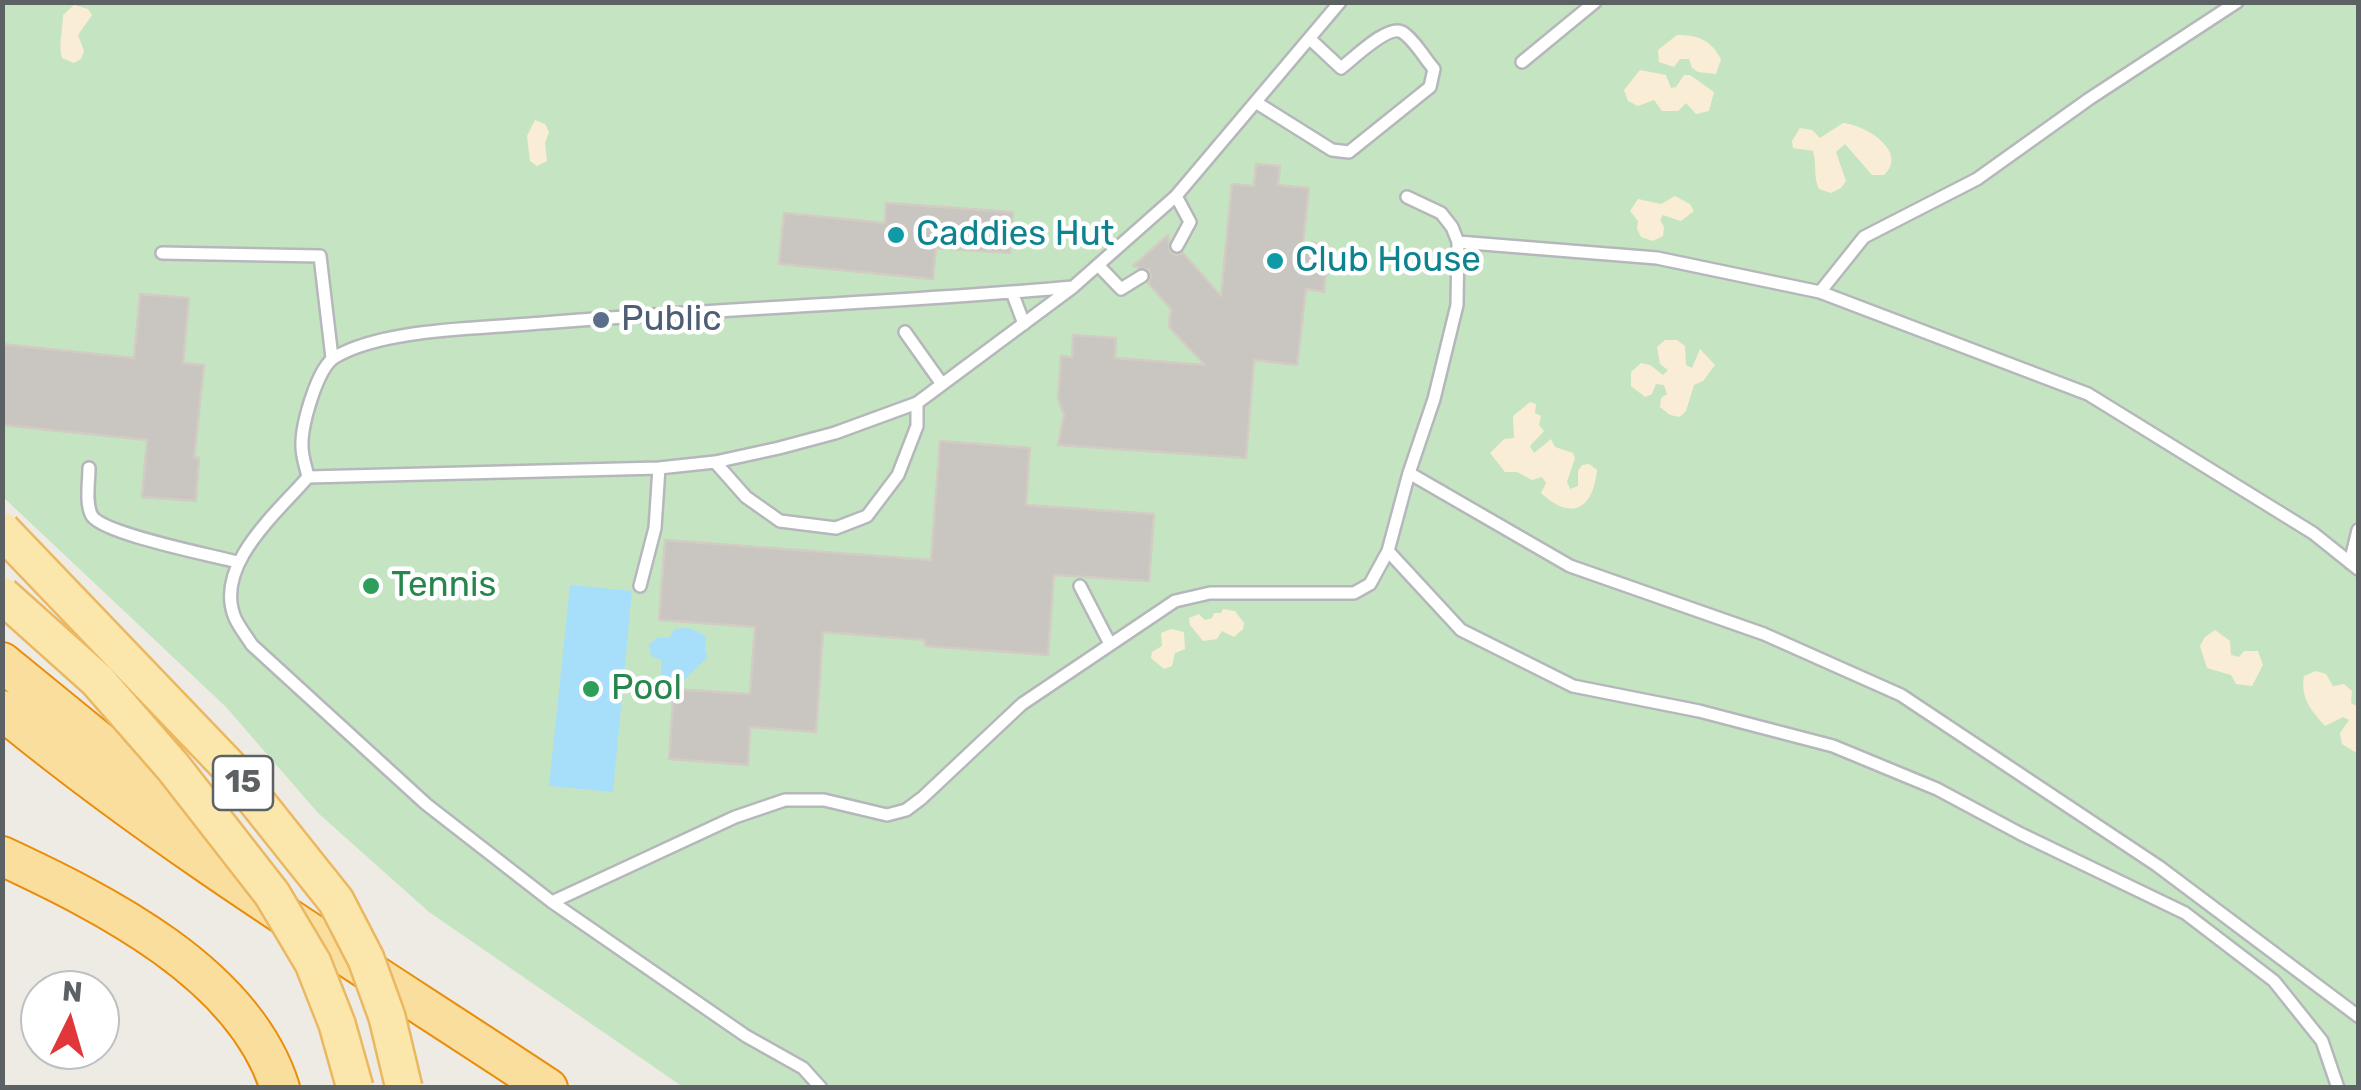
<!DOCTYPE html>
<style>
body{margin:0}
#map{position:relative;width:2361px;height:1090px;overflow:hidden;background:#eeebe4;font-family:Rubik,sans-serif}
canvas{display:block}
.frame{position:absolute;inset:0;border:5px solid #5c6164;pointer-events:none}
.north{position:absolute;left:20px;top:970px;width:100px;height:100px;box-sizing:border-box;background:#fff;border:2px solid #bec0c1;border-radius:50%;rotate:5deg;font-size:28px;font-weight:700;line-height:40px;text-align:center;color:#5c6164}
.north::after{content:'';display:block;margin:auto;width:35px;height:45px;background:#e2373a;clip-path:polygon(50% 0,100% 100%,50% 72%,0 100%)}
</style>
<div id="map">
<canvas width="2361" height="1090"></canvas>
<div class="frame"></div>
<div class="north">N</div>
</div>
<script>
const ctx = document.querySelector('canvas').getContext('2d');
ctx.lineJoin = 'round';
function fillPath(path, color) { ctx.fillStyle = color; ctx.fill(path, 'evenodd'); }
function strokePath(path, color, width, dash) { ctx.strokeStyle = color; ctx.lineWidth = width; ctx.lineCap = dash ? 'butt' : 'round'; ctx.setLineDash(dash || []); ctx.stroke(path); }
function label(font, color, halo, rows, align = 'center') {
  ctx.font = font + ' Rubik,sans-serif'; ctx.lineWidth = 9; ctx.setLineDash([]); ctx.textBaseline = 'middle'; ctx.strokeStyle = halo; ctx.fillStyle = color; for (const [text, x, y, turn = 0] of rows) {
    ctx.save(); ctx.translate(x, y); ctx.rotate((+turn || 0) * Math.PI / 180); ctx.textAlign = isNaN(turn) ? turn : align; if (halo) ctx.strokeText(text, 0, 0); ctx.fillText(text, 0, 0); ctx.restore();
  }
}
fillPath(new Path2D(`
 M2 3H2358V1087H683L429 912 318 813 226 707 3 497Z`), '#c5e5c2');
fillPath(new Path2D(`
 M74 5 88 9 92 15 78 35 84 51 81 59 74 63 62 58C58 46 63 29 63 15Z
 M1677 35C1698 35 1711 40 1721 59L1716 74 1698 72 1692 68 1689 59H1680L1674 67 1659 62 1658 50Z
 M1640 70 1666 75 1671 88 1676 87 1684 75H1690L1714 92 1709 111 1696 114 1686 103 1678 111H1662L1654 100 1638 106 1628 101 1624 90Z
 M535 120 545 124 549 132 545 143 547 161 537 166 530 161 527 136Z
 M1843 123C1866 125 1909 152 1884 175H1872L1845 144 1836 152 1846 181 1841 188 1831 193 1819 189C1813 177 1817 164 1813 151L1793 148 1792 141 1800 128 1812 130 1820 138Z
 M1675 196 1690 204 1694 211 1681 221 1663 215 1660 220 1664 227 1663 236 1653 241 1641 237 1637 229 1638 221 1630 211 1638 199 1661 204Z
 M1665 340H1677L1685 346 1686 365 1692 368 1700 349 1715 365 1703 381 1694 385 1686 411 1680 417 1670 415 1660 407 1661 398 1667 394 1664 385 1656 384 1652 394 1645 397 1631 386V372L1641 363 1650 365 1663 375 1668 370 1660 364 1657 347Z
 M1530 402 1536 404 1535 413 1541 416 1539 425 1544 431 1530 446 1534 453 1551 439 1555 447 1573 453 1575 458 1567 482 1570 489 1578 486V471L1582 465 1589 464 1597 470C1593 510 1571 521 1541 493L1546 483 1542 477 1532 480 1517 472H1505L1490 453 1504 439 1514 438 1513 416Z
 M1223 609 1235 611 1244 623 1243 629 1234 637 1222 631 1217 639 1203 641 1190 625 1189 618 1199 614 1205 620 1212 618 1214 613H1221Z
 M1171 629 1184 632 1185 649 1175 653 1172 666 1164 669 1151 658 1152 652 1162 646 1161 633Z
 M2215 630 2230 641 2231 655 2239 657 2244 651H2258L2263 665 2252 686 2236 684 2231 675 2207 668 2200 646 2205 637Z
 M2316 671 2326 674 2333 686 2344 684 2352 691 2351 703 2358 707V754L2342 744 2340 733 2349 720 2343 717 2325 726C2311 710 2300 698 2304 676Z`), '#f9edd5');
fillPath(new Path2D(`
 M570 585 632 591 613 792 549 786Z
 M689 628 706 636 705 650 708 657 681 683 661 678V660L651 656 649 645 657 638 670 637 674 629Z`), '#a7dffb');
const building = new Path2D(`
 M1256 164 1280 166 1278 185 1309 188 1303 242 1328 244 1324 292 1306 289 1297 365 1254 360 1246 458 1058 445 1064 415 1058 399 1061 356 1072 357 1073 335 1116 338 1115 358 1205 365 1169 327 1171 309 1148 283 1151 277 1149 270 1133 266 1168 235 1170 252 1176 255 1183 253 1221 296 1232 184 1254 186Z
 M886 203 1013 212 1010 253 936 248 933 279 779 264 784 213 885 223Z
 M140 294 189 298 183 363 204 365 194 458H199L196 501 142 497 147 440 2 425V344L134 358Z
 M940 441 1030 448 1026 505 1154 514 1149 581 1054 575 1048 655 925 646V640L823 632 816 732 750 727 748 765 669 759 674 689 750 694 755 627 659 620 665 540 931 560Z`);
fillPath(building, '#c9c6c1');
strokePath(building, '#d3ccc3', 2.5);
const service = new Path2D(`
 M1522 62 1595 2
 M1257 103 1332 150 1349 152 1430 87 1434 69C1425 59 1414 39 1402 32 1388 24 1353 59 1341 68L1310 39
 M1176 196 1190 222 1177 246
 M1458 242 1657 258 1820 292 2088 394 2313 533 2358 569
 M162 253 320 256 332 358
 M1098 265 1121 289 1142 276
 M1012 292 1024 324
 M1820 292 1864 237 1977 179 2089 99 2237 2
 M905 332 942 384
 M715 462 746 497 780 521 836 528 867 516 898 475 917 426V403
 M89 468C89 482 85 504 92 516 104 534 211 555 237 562
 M1409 473 1570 566 1764 634 1901 695 2158 866 2358 1016
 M308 477C306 467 302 457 302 447 301 426 317 368 335 357 383 329 473 329 529 324 710 309 892 303 1073 287
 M1388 551 1461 630 1573 686 1699 711 1833 746 1937 789 2021 834 2185 913 2274 981 2322 1041 2338 1088
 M2350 563 2358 530
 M640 586 655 528 659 468
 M1080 586 1110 644
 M552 902 735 817 785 800H824L887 815 906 810 922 798 1022 704 1175 601 1210 593H1354L1370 584 1388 551 1409 473 1434 399 1457 305 1458 242 1452 227 1441 213 1407 197
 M821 1088 803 1068 746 1036 552 902 426 804 252 645C247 637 239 627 235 618 213 566 277 513 308 477L659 468 715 462 779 448 835 433 917 403 1073 287 1176 196 1340 2`);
const trunk = new Path2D(`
 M2 662 144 778 187 833
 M2 710C173 851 364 966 548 1088
 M2 856C103 903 244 973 280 1088`);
strokePath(service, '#b5b7bb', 16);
strokePath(trunk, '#e98d0a', 42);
strokePath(service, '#fff', 11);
strokePath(trunk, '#fade9e', 38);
const primaryBridge = new Path2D(`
 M2 530 230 768 336 901 366 959 387 1017 404 1088
 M2 595 97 680 173 767 272 894 313 963 337 1024 355 1088`);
strokePath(primaryBridge, '#ebb760', 40, []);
strokePath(primaryBridge, '#fbe7ac', 35);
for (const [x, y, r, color] of [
 [896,235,10,"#0f9aa8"],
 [1275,261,10,"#0f9aa8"],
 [601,320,10,"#5c6f8a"],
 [371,586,10,"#2e9e5b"],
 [591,689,10,"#2e9e5b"]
]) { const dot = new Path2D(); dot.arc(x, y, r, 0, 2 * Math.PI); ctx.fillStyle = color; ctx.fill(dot); strokePath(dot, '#fff', 4); }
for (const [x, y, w] of [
 [243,783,60]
]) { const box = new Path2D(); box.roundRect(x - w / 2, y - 27, w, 54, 8); ctx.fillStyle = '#fff'; ctx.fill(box); strokePath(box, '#5c6164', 2.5); }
label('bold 32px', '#5c6164', null, [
 ["15",243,783]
]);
label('35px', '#0d838f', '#fff', [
 ["Caddies Hut",916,235],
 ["Club House",1295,261]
], 'left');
label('35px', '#4e5e75', '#fff', [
 ["Public",621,320]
], 'left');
label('35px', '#27864d', '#fff', [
 ["Tennis",391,586],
 ["Pool",611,689]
], 'left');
</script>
